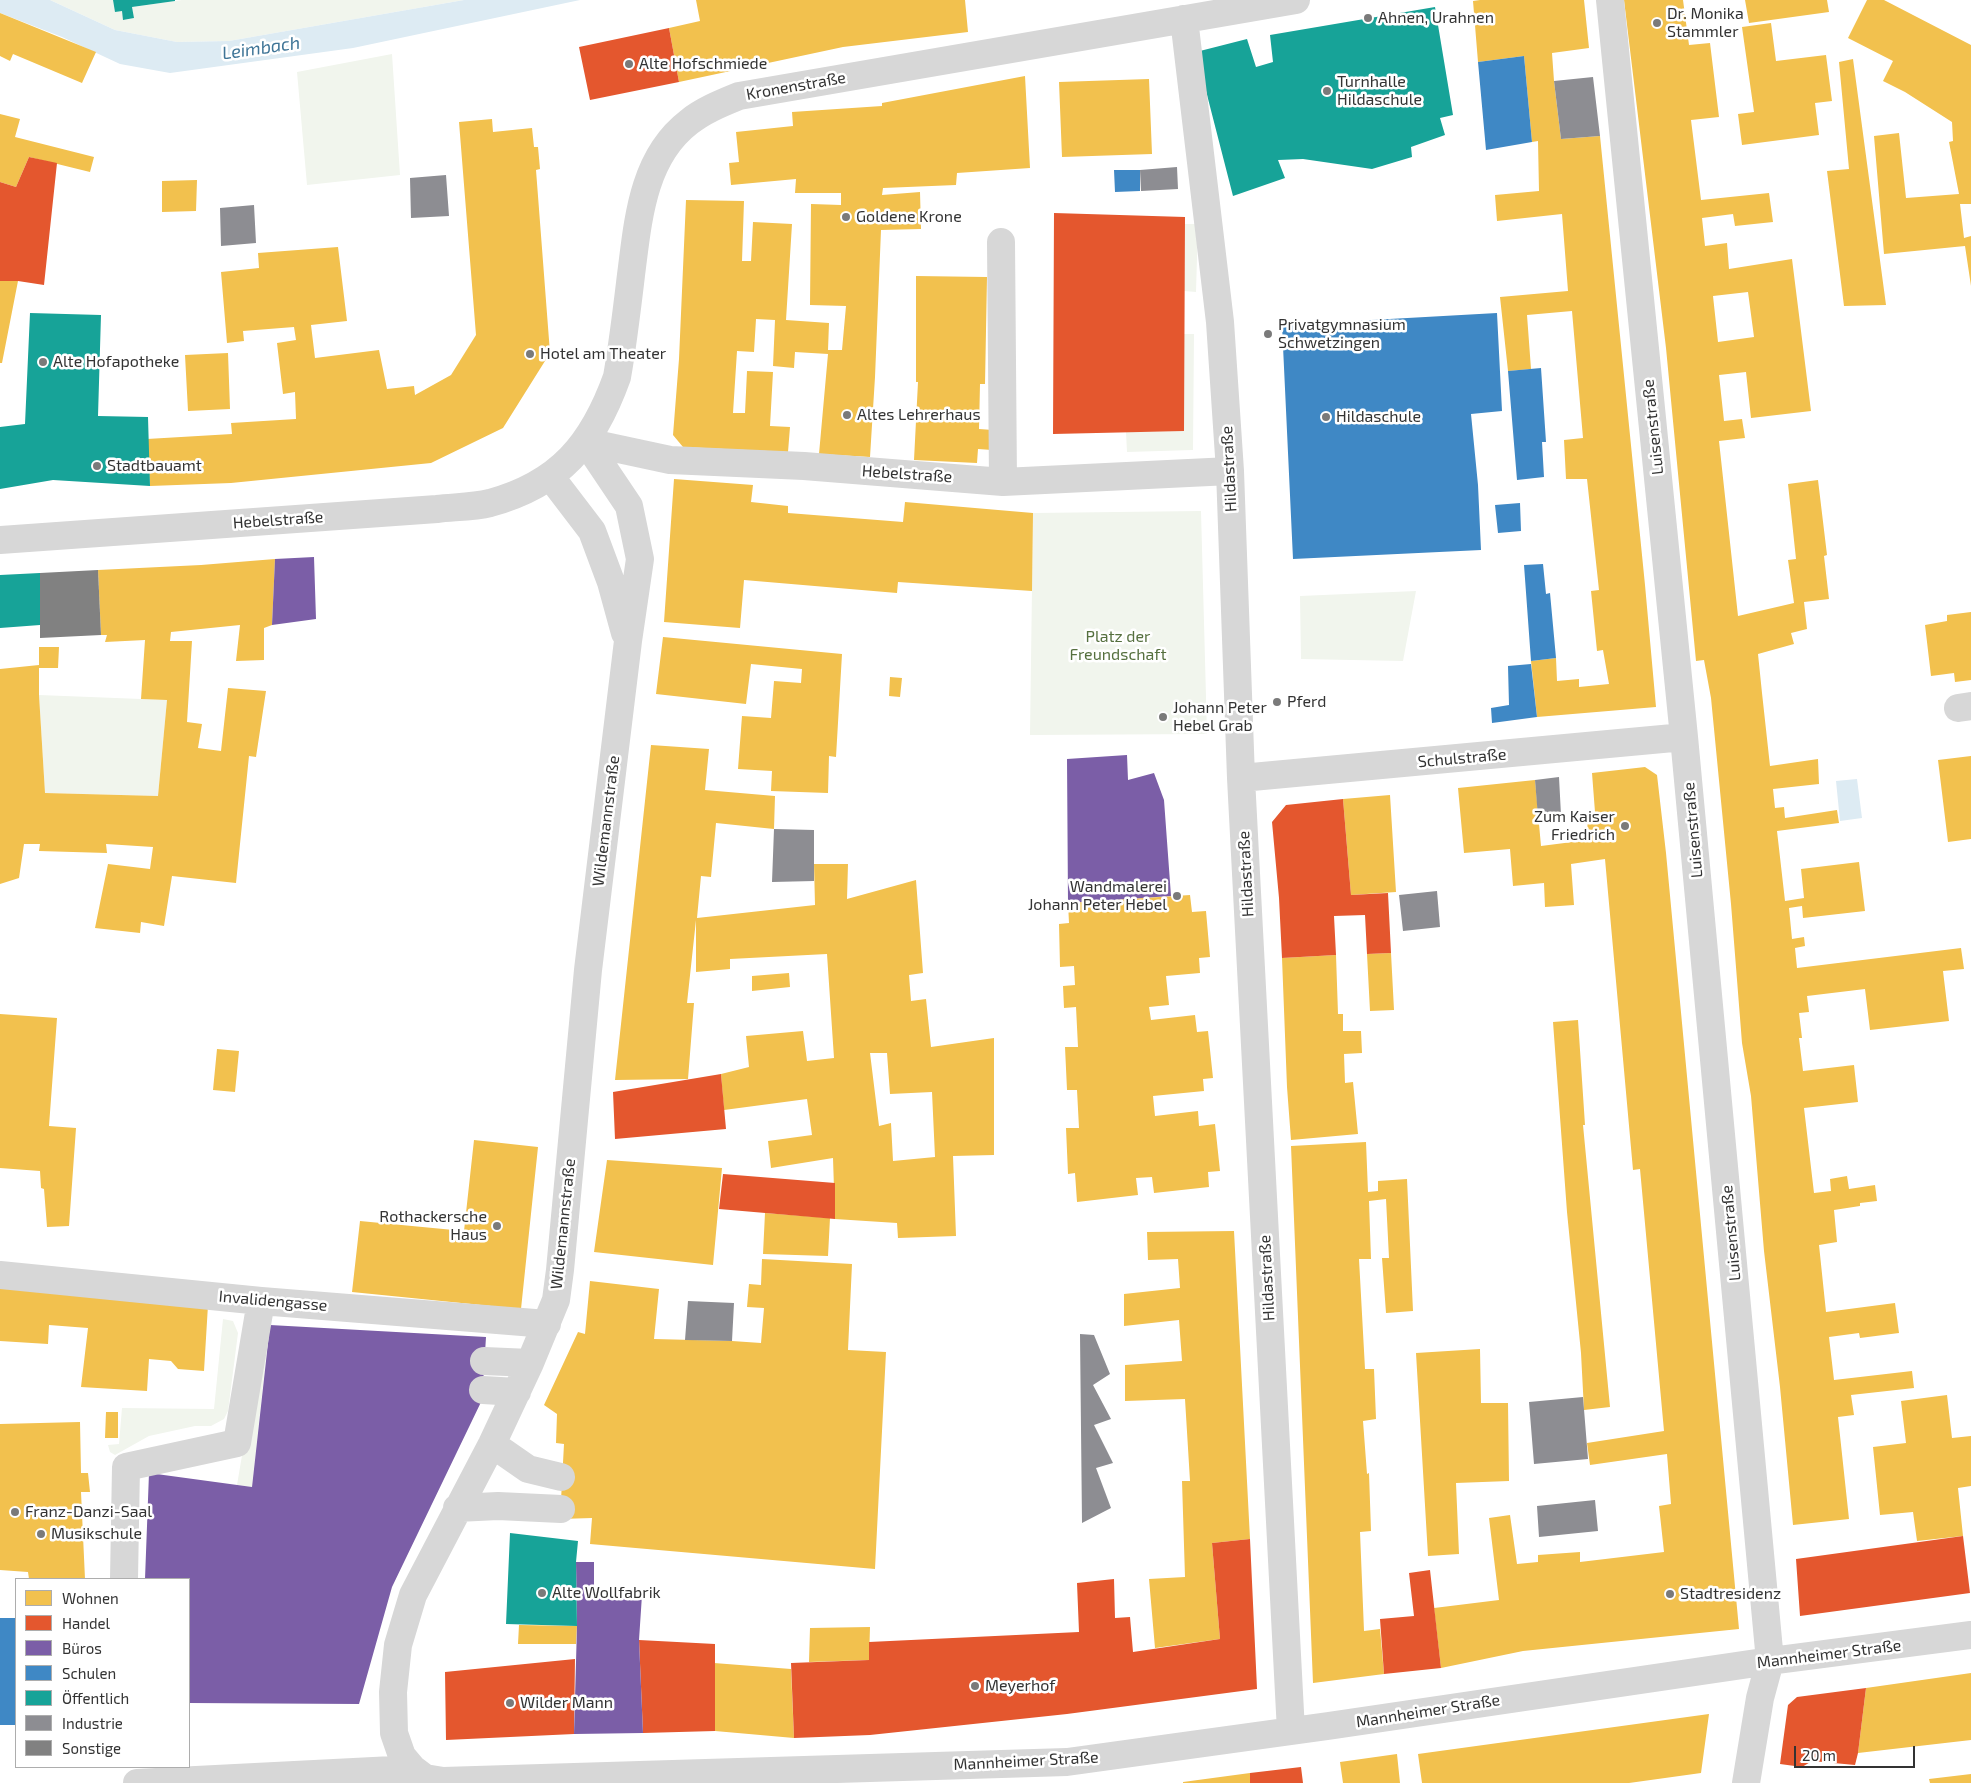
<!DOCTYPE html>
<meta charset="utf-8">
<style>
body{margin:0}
#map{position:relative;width:1971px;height:1783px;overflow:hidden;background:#fff;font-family:"Exo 2",sans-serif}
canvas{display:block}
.legend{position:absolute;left:15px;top:1578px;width:175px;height:190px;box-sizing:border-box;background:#fff;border:1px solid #adadad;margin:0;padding:6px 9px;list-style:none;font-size:15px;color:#333}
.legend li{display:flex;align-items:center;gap:10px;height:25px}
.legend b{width:25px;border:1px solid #adadad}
.scale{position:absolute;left:1794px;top:1746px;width:121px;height:22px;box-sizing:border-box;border:2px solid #333;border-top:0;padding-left:6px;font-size:15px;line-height:18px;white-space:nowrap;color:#333;-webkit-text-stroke:4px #fff;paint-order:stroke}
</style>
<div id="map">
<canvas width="1971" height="1783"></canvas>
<ul class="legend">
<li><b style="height:14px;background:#f2c14e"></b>Wohnen</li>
<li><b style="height:14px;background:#e4572e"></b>Handel</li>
<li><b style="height:14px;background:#7b5ea7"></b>Büros</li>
<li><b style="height:14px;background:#3f88c5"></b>Schulen</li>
<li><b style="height:14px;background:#17a398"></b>Öffentlich</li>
<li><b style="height:14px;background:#8d8d92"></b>Industrie</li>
<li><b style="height:14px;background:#818181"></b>Sonstige</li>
</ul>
<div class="scale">20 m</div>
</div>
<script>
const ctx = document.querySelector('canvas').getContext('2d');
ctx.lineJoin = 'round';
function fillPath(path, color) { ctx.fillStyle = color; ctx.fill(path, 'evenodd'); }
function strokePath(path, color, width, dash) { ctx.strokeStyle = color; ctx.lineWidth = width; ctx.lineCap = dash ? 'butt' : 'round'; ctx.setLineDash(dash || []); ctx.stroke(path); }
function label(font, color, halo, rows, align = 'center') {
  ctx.font = font + ' "Exo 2",sans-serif'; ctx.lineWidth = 5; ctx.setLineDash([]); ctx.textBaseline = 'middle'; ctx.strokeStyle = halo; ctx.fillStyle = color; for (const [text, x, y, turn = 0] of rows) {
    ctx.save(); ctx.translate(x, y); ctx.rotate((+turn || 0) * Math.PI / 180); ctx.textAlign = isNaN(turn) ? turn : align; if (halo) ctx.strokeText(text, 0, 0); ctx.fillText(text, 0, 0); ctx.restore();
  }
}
fillPath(new Path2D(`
 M50 0H113L115 11H122L124 20 134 18 132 7 182 0H464L229 41 177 42 115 30Z
 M392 54 400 175 307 185 297 72Z
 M1185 224H1198L1196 292 1184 291Z
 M1184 334H1194L1193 450 1127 452 1126 432 1184 431Z
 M1201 511 1207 734 1030 735 1033 513Z
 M1416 591 1403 661 1301 659 1300 596Z
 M39 695 167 700 158 796 45 793Z
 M223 1319 233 1321 238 1333 228 1411 224 1419 211 1426H195L149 1436 115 1455 110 1452 108 1445 119 1444 122 1408 214 1409Z
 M260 1349H267L252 1487 237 1485Z`), '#f1f5ed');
fillPath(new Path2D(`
 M0 0H50L115 30 177 42 229 41 464 0H580L353 48 170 73 120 64 62 37 0 13Z
 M1857 779 1862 818 1840 821 1836 781Z`), '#ddebf3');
fillPath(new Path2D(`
 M696 0H965L968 32 843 47 679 82 669 28 700 21Z
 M1480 0H1584L1589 48 1552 53 1554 81 1561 139 1600 136 1645 585 1656 707 1537 717 1531 661 1556 658 1557 681 1579 679V687L1609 684 1603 650 1597 651 1591 591 1599 590 1587 479H1566L1564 440 1583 438 1572 311 1527 315 1531 369 1508 371 1500 297 1568 291 1562 214 1497 221 1495 195 1539 191 1538 141 1532 142 1524 56 1478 62 1473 1Z
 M1624 0H1683L1689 45 1710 43 1719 117 1691 120 1701 200 1769 193 1773 222 1735 226 1733 214 1702 218 1705 246 1727 243 1729 269 1792 259 1811 411 1751 418 1746 372 1719 375 1724 421 1742 419 1745 438 1719 441 1738 616 1794 603 1788 560 1796 559 1788 484 1818 480 1827 555 1824 556 1829 599 1804 602 1807 629 1791 633 1794 644 1758 654 1762 693 1770 766 1818 759 1819 784 1773 789 1775 808 1784 807 1785 818 1837 810 1839 823 1777 831 1785 901 1804 898 1801 869 1859 862 1865 911 1803 918 1802 906 1789 908 1792 939 1804 937 1805 946 1795 948 1797 968 1961 948 1964 969 1943 971 1949 1021 1870 1030 1865 989 1807 996 1809 1012 1799 1013 1802 1038H1799L1803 1071 1854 1065 1858 1102 1804 1108 1814 1193 1831 1191 1830 1179 1847 1176 1849 1189 1875 1185 1877 1201 1860 1203V1206L1834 1210 1837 1242 1819 1245 1826 1312 1895 1303 1899 1333 1860 1338 1859 1333 1829 1337 1834 1380 1912 1371 1914 1388 1851 1395 1854 1415 1838 1417 1849 1519 1793 1525 1780 1387 1764 1251 1751 1096 1742 1043 1731 904 1711 698 1704 660 1696 661 1666 348ZM1748 292 1754 337 1718 342 1713 296Z
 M1745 0H1827L1829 12 1749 23Z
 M1867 0H1884L1971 45V204H1960L1964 238 1971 236V286L1965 246 1884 254 1874 136 1899 133 1906 198 1959 194 1949 142 1953 141 1952 122 1905 92 1883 81 1893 61 1848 38Z
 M0 13 96 52 82 83 13 54 10 61 0 56Z
 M1771 23 1776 61 1826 55 1832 101 1815 103 1819 135 1742 145 1738 114 1754 112 1742 27Z
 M1853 59 1886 305 1844 306 1827 171 1849 169 1839 62Z
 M1025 76 1030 168 957 173 956 185 883 188 882 195 920 192 921 229 881 230 875 377 870 457 819 454 828 354 795 352 794 368 773 366 775 320 756 319 754 352 737 351 733 413H745L747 371 773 372 770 426 790 427 788 452 683 447 673 435 679 359 686 200 744 201 742 261H751L753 222 792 224 786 320 829 323 828 350H842L846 306 810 305 811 204 841 205V193H795L796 179 731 185 729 163 739 162 736 132 793 126 792 112 882 106V103Z
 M1149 79 1152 154 1062 157 1059 82Z
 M0 114 20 119 15 137 94 157 90 172 29 157 16 187 0 182Z
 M492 119 493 132 532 128 534 147H538L540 169 536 170 550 353 503 428 431 463 231 483 150 486 147 439 232 434 231 423 296 419 295 392 283 394 277 343 296 340 294 327 243 331 244 341 227 343 221 272 259 268 258 253 338 247 347 321 311 325 315 358 379 350 387 389 414 386 415 395 451 375 476 335 459 122Z
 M197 180 196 211 162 212V181Z
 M916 276 987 277 985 384H980L979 429 993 430 992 450 978 449 977 463 914 460 918 382H916Z
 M0 281H18L2 363H0Z
 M228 353 230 409 188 411 185 355Z
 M674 479 753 485 751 502 788 506V513L801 514 903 522 905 502 1033 513 1032 591 898 582 897 593 744 580 740 628 664 622Z
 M275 559 272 625 264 628V660L236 661 240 625 171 632 170 641H192L187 722 202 724 198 748 221 751 228 688 266 691 256 757 249 756 236 883 172 876 164 926 141 922 140 933 95 928 108 864 150 869 153 847 106 844 107 853 39 851 40 844H24L19 878 0 884V669L39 665V647H59L58 668H39V695L45 793 158 796 167 700 141 699 145 640 105 642 107 635H101L98 570 201 565Z
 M1971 612V680L1955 682 1954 673 1931 676 1925 625 1947 621V615Z
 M663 637 842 654 836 757 829 756 828 793 771 791 772 771 738 769 742 716 771 718 774 681 801 683 802 669 751 664 746 704 656 694Z
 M890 677 902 678 900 697 889 696Z
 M651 745 709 749 705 790 775 796 774 829 716 823 711 877 701 876 697 918 815 905 814 864H848L847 899 916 880 923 973 909 975 911 1001 926 999 931 1047 994 1038V1155L953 1156 956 1236 898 1238 897 1223 835 1219 833 1158 771 1168 768 1141 812 1135 807 1099 724 1110 721 1074 749 1067 746 1036 803 1031 807 1061 834 1058 827 954 730 959V969L696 972V920L687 1003H694L688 1079 615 1080ZM870 1053H887L890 1094 932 1092 935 1157 893 1161 891 1123 879 1126Z
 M1971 756V839L1948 842 1938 760Z
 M1645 767 1657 775 1666 853 1739 1629 1523 1651 1441 1668 1434 1608 1499 1600 1489 1518 1510 1515 1517 1564 1538 1562V1555L1580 1552V1562L1664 1552 1659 1506 1671 1504 1667 1454 1590 1465 1587 1443 1664 1431 1640 1169 1633 1170 1605 859 1571 864 1574 905 1545 907 1544 883 1513 886 1510 849 1464 853 1458 788 1535 780 1541 846 1588 840 1587 813 1595 812 1592 773Z
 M1390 795 1396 892 1351 895 1343 799Z
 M1190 895 1192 912 1206 911 1210 957 1199 958 1200 973 1166 976 1169 1005 1149 1007 1151 1020 1195 1015 1197 1032 1208 1031 1213 1078 1203 1079 1204 1091 1153 1096 1155 1116 1198 1111 1199 1126 1215 1124 1220 1171 1208 1172 1209 1187 1154 1193 1152 1177 1136 1178 1138 1195 1077 1202 1075 1173 1068 1174 1066 1128H1079L1077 1090H1067L1065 1047H1078L1076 1007 1064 1008 1063 986 1075 985 1074 966 1060 967 1059 924 1069 923 1068 903Z
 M1391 953 1394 1010 1370 1011 1367 954Z
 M1336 955 1338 1014H1343V1031H1361L1362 1053 1344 1054 1345 1083 1353 1082 1358 1134 1291 1140 1287 1087 1282 958Z
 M789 973 790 987 752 991V976Z
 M0 1014 57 1018 49 1126 76 1128 69 1226 47 1227 44 1189 41 1188 40 1171 0 1168Z
 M1578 1020 1585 1125H1583L1610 1407 1584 1410 1581 1353 1567 1212 1553 1022Z
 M217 1049 239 1051 235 1092 213 1090Z
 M474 1140 538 1147 521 1309 352 1292 360 1221 464 1231Z
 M1366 1142 1368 1192 1378 1191V1181L1407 1179 1413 1311 1386 1313 1382 1258H1389L1386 1199 1369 1201 1371 1259H1359L1365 1369H1374L1376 1419 1363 1421 1367 1474 1369 1473 1371 1531 1360 1532 1364 1631 1380 1629 1384 1674 1313 1683 1291 1146Z
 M607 1160 722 1168 713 1265 594 1252Z
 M765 1213 830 1218 828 1256 763 1254Z
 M1234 1231 1250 1539 1212 1543 1220 1639 1155 1648 1149 1579 1185 1577 1182 1481H1190L1185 1399 1125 1401V1365L1182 1361 1179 1320 1124 1326V1294L1180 1288 1178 1259 1148 1260 1147 1232Z
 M762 1259 852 1264 848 1350 886 1352 875 1569 590 1544 592 1518 560 1519 564 1444 556 1443 557 1414 544 1405 578 1332 585 1334 590 1281 659 1289 654 1339 732 1341 761 1343 764 1308 747 1307 749 1284 761 1285Z
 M0 1287 208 1305 204 1371 178 1369 171 1361 149 1359 147 1391 81 1387 88 1328 49 1325 48 1344 0 1341Z
 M1480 1349 1481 1403H1508L1509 1481 1456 1483 1459 1554 1428 1556 1416 1353Z
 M1947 1395 1952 1438 1971 1436V1486L1958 1488 1963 1536 1917 1541 1913 1512 1880 1515 1873 1447 1906 1443 1901 1401Z
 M106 1412H118V1438H105Z
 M80 1422 81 1473H88L90 1492H81L85 1579H29L28 1572 0 1570V1424Z
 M519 1625 577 1626 576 1644H518Z
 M870 1627 869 1660 809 1662 810 1628Z
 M714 1663 791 1669 794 1738 715 1731Z
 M1971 1673V1740L1858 1753 1866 1688Z
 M1709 1714 1701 1773 1629 1783H1422L1418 1754Z
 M1397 1754 1400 1783H1343L1340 1762Z
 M1250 1773V1783H1183V1782Z
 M1971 1774V1783H1930L1929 1779Z`), '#f2c14e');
fillPath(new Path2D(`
 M669 28 679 82 590 100 579 47Z
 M29 157 57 163 44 285 18 281H0V182L16 187Z
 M1054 213 1185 217 1184 431 1053 434Z
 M1343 799 1351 895 1388 893 1391 953 1367 954 1365 915 1334 916 1336 955 1282 958 1279 898 1272 822 1286 805Z
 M721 1074 726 1129 615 1139 613 1092Z
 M723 1174 835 1183V1219L719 1209Z
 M1963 1536 1970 1593 1800 1616 1796 1559Z
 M1250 1539 1257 1689 1067 1714 870 1735 794 1738 791 1663 869 1660V1642L1079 1632 1077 1583 1114 1579 1115 1618 1130 1617 1133 1652 1220 1639 1212 1543Z
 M1430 1570 1441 1668 1384 1674 1380 1619 1414 1616 1409 1573Z
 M639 1640 715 1644V1731L643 1733Z
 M575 1659 574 1734 446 1740 445 1672Z
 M1866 1688 1858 1753 1855 1765 1812 1761 1802 1767 1780 1764 1788 1705 1797 1697Z
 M1301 1767 1303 1783H1250V1773Z`), '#e4572e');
fillPath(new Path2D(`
 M314 557 316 619 272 625 275 559Z
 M1127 755 1128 780 1154 773 1164 800 1171 896 1068 903 1067 759Z
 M270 1325 486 1337 482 1400 392 1587 359 1704 189 1703V1579H145L149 1473 252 1487Z
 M576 1562H594V1595H642L639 1640 643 1733 574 1734 577 1626Z`), '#7b5ea7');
fillPath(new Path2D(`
 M1524 56 1532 142 1486 150 1478 62Z
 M1114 170H1140V191L1115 192Z
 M1497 313 1502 411 1471 414 1478 485 1481 550 1293 559 1282 325Z
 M1541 368 1546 442H1542L1544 477 1517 480 1508 371Z
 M1520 503 1521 531 1498 533 1495 505Z
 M1543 564 1546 594 1550 593 1556 658 1531 661 1524 565Z
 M1531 664 1537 717 1492 723 1491 708 1509 705 1508 666Z
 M0 1618H16V1725H0Z`), '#3f88c5');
fillPath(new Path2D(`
 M113 0H175V1L132 7 134 18 123 20 122 11 115 12Z
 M1435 7 1453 115 1440 118 1445 135 1411 147 1412 157 1372 169 1303 159 1278 160 1285 178 1233 196 1196 52 1247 39 1256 67 1273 62 1270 35Z
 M30 313 101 315 98 416 148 417 150 486 53 480 0 489V427L25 424Z
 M40 573V625L0 628V575Z
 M510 1533 578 1541 576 1562 577 1626 506 1624Z`), '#17a398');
fillPath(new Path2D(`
 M1593 77 1600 136 1561 139 1554 81Z
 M1177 167 1178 189 1141 191 1140 170Z
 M446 175 449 216 411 218 410 178Z
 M254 205 256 243 221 246 220 208Z
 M1559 777 1561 815 1538 817 1535 780Z
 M774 829 814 830V881L772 882Z
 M1437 891 1440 927 1403 931 1399 895Z
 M688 1301 734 1303 732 1341 685 1340Z
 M1080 1334 1094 1335 1110 1374 1093 1385 1111 1419 1094 1425 1113 1463 1096 1468 1111 1508 1082 1523Z
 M1583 1397 1588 1459 1534 1464 1529 1402Z
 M1595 1500 1598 1531 1539 1537 1537 1506Z`), '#8d8d92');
fillPath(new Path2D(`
 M98 570 101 635 40 638V573Z`), '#818181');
strokePath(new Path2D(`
 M1610 0 1684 737 1770 1661 1760 1698 1746 1783
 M1184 19 1220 322 1230 471 1241 778 1291 1731
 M1001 242 1003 482
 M586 442 629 506 640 559 628 641 588 970 560 1270 556 1300 530 1363 492 1444 413 1595 398 1645 393 1692 394 1733 402 1756 413 1769 425 1778 443 1781 1067 1762 1328 1726 1770 1661 1971 1635
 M586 442 670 460 804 466 1003 482 1230 471
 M550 476 592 531 611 582 625 633
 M0 540 437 509C454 507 473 507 490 503 560 484 593 444 617 377 623 343 627 309 631 275 638 221 642 158 689 122 704 110 722 103 739 96L1296 0
 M1958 708 1971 706
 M1241 778 1684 737
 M0 1275 261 1301 547 1324
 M484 1361 530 1363
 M483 1390 517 1392
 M492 1444 528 1469 561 1477
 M457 1508 498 1506 561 1509
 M124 1579 126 1467 237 1443 261 1301
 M137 1783 413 1769`), '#d7d7d7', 28);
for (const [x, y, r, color] of [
 [1368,18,5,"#7a7a7a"],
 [1657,23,5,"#7a7a7a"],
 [629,64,5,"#7a7a7a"],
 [1327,91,5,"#7a7a7a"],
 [846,217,5,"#7a7a7a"],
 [1268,334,5,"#7a7a7a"],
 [530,354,5,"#7a7a7a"],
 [43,362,5,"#7a7a7a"],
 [847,415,5,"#7a7a7a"],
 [1326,417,5,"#7a7a7a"],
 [97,466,5,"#7a7a7a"],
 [1277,702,5,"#7a7a7a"],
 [1163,717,5,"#7a7a7a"],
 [1625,826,5,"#7a7a7a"],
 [1177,896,5,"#7a7a7a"],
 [497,1226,5,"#7a7a7a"],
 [15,1512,5,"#7a7a7a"],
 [41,1534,5,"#7a7a7a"],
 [542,1593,5,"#7a7a7a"],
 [1670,1594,5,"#7a7a7a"],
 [975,1686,5,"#7a7a7a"],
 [510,1703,5,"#7a7a7a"]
]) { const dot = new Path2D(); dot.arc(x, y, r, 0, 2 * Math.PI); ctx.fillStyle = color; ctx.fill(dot); strokePath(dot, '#fff', 2); }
label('16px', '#333', '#fff', [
 ["Dr. Monika",1667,14],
 ["Stammler",1667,32],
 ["Ahnen, Urahnen",1378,18],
 ["Alte Hofschmiede",639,64],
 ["Turnhalle",1337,82],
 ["Hildaschule",1337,100],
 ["Goldene Krone",856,217],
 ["Privatgymnasium",1278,325],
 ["Schwetzingen",1278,343],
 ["Hotel am Theater",540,354],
 ["Alte Hofapotheke",53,362],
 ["Altes Lehrerhaus",857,415],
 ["Hildaschule",1336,417],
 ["Stadtbauamt",107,466],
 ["Pferd",1287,702],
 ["Johann Peter",1173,708],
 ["Hebel Grab",1173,726],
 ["Zum Kaiser",1615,817,"right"],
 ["Friedrich",1615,835,"right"],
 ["Wandmalerei",1167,887,"right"],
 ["Johann Peter Hebel",1167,905,"right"],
 ["Rothackersche",487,1217,"right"],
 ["Haus",487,1235,"right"],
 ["Franz-Danzi-Saal",25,1512],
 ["Musikschule",51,1534],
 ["Alte Wollfabrik",552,1593],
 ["Stadtresidenz",1680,1594],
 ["Meyerhof",985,1686],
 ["Wilder Mann",520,1703]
], 'left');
label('16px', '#333', '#fff', [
 ["Kronenstraße",796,86,-10],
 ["Luisenstraße",1653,427,-96],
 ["Hildastraße",1229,469,-93],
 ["Hebelstraße",907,474,4],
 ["Hebelstraße",278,520,-4],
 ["Schulstraße",1462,758,-5],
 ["Wildemannstraße",606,821,-83],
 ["Luisenstraße",1693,830,-95],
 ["Hildastraße",1246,874,-93],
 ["Wildemannstraße",563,1224,-84],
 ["Luisenstraße",1731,1233,-95],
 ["Hildastraße",1267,1278,-93],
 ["Invalidengasse",273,1301,5],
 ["Mannheimer Straße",1829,1654,-7],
 ["Mannheimer Straße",1428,1711,-9],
 ["Mannheimer Straße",1026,1761,-3]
]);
label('16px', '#56703f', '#fff', [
 ["Platz der",1118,637],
 ["Freundschaft",1118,655]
]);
label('italic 18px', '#3f7597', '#fff', [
 ["Leimbach",261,48,-8]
]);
</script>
